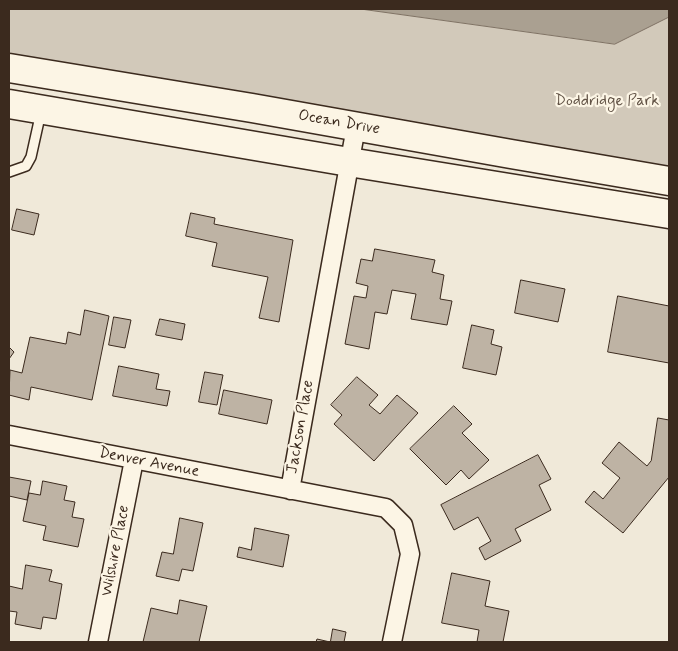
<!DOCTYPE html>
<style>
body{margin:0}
#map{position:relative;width:678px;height:651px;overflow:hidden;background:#f0e9d9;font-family:Mynerve,sans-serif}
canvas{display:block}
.frame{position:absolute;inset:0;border:10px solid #3b2a1e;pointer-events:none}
</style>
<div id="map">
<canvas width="678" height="651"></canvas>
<div class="frame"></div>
</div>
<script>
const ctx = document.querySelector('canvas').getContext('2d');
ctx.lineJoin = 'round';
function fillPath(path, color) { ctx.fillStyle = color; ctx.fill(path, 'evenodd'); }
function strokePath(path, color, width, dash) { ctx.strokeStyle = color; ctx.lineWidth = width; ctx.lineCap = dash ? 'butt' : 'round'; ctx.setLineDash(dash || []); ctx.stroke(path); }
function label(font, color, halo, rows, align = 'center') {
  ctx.font = font + ' Mynerve,sans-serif'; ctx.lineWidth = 4.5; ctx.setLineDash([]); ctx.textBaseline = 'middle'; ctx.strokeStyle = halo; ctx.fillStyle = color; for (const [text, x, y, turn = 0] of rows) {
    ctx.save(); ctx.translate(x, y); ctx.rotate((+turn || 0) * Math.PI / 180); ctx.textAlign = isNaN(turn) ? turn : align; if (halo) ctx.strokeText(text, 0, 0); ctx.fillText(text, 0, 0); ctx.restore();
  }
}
fillPath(new Path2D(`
 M9 9H361L615 44 669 17V174L9 55Z`), '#d2c9ba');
const water = new Path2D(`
 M361 9H669V17L615 44Z`);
fillPath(water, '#aaa091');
strokePath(water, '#7e7163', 1);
const building = new Path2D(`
 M17 209 39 214 34 235 12 230Z
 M191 213 215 218 214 224 293 240 279 322 259 318 268 277 212 266 217 243 186 236Z
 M375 249 435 260 432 272 444 275 440 299 452 301 447 325 411 319 416 294 392 290 387 314 375 312 369 349 345 344 354 296 366 298 368 286 356 283 361 259 372 261Z
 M521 280 565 289 558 322 515 313Z
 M618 296 669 306V363L608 352Z
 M85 310 109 316 92 400 31 387 29 400 9 395 10 370 22 373 30 337 66 344 68 332 80 335Z
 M114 317 131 320 125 348 109 345Z
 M160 319 185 324 182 340 156 335Z
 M472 325 494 330 491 344 502 347 496 375 463 368Z
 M9 347 14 352 9 359Z
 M119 366 159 374 156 389 170 391 167 406 113 396Z
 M205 372 223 375 217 405 199 402Z
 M357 377 378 395 369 405 380 414 397 395 418 413 374 461 334 424 342 415 331 405Z
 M224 390 272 400 267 424 219 414Z
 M454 406 472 424 462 433 489 460 469 479 461 470 446 485 410 449Z
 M658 418 669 420V477L623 533 585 502 594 491 603 499 620 478 602 463 619 442 647 466 651 461Z
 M538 455 551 479 539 485 551 510 515 529 521 541 485 560 479 548 491 541 478 517 454 530 441 505Z
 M9 477 31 481 27 500 9 496Z
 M43 481 67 486 64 500 75 502 72 517 84 519 78 547 43 540 46 526 23 521 29 493 40 495Z
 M180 518 203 523 193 571 182 569 179 581 156 576 162 552 173 554Z
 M255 528 289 535 283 567 237 557 239 547 251 550Z
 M26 565 52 570 49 581 62 584 56 619 43 617 41 629 15 624 17 612 9 611V586L22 589Z
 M452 573 490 581 485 606 509 611 503 642H477L479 630 442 623Z
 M180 600 207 606 199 642H143L151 608 177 614Z
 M333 629 346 632 344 642H316L317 639 330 642Z`);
fillPath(building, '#beb3a4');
strokePath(building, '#3b2a1e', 1);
const lane = new Path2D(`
 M9 172 26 166 31 157 41 112`);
const street = new Path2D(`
 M9 435 386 508 403 525 410 554 392 642
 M290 490 356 127
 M98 642 134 460`);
const primary = new Path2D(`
 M9 68 252 108 511 154 669 181
 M9 104 349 162 669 214`);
strokePath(lane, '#3b2a1e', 12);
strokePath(street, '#3b2a1e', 21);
strokePath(primary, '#3b2a1e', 31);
strokePath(lane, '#fcf5e5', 9);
strokePath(street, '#fcf5e5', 18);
strokePath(primary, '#fcf5e5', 28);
label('16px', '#615245', '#fcf5e5', [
 ["Doddridge Park",607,102]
]);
label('16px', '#3b2a1e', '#fcf5e5', [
 ["Ocean Drive",339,123,10],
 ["Jackson Place",301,427,-80],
 ["Denver Avenue",149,463,11],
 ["Wilshire Place",116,551,-79]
]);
</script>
